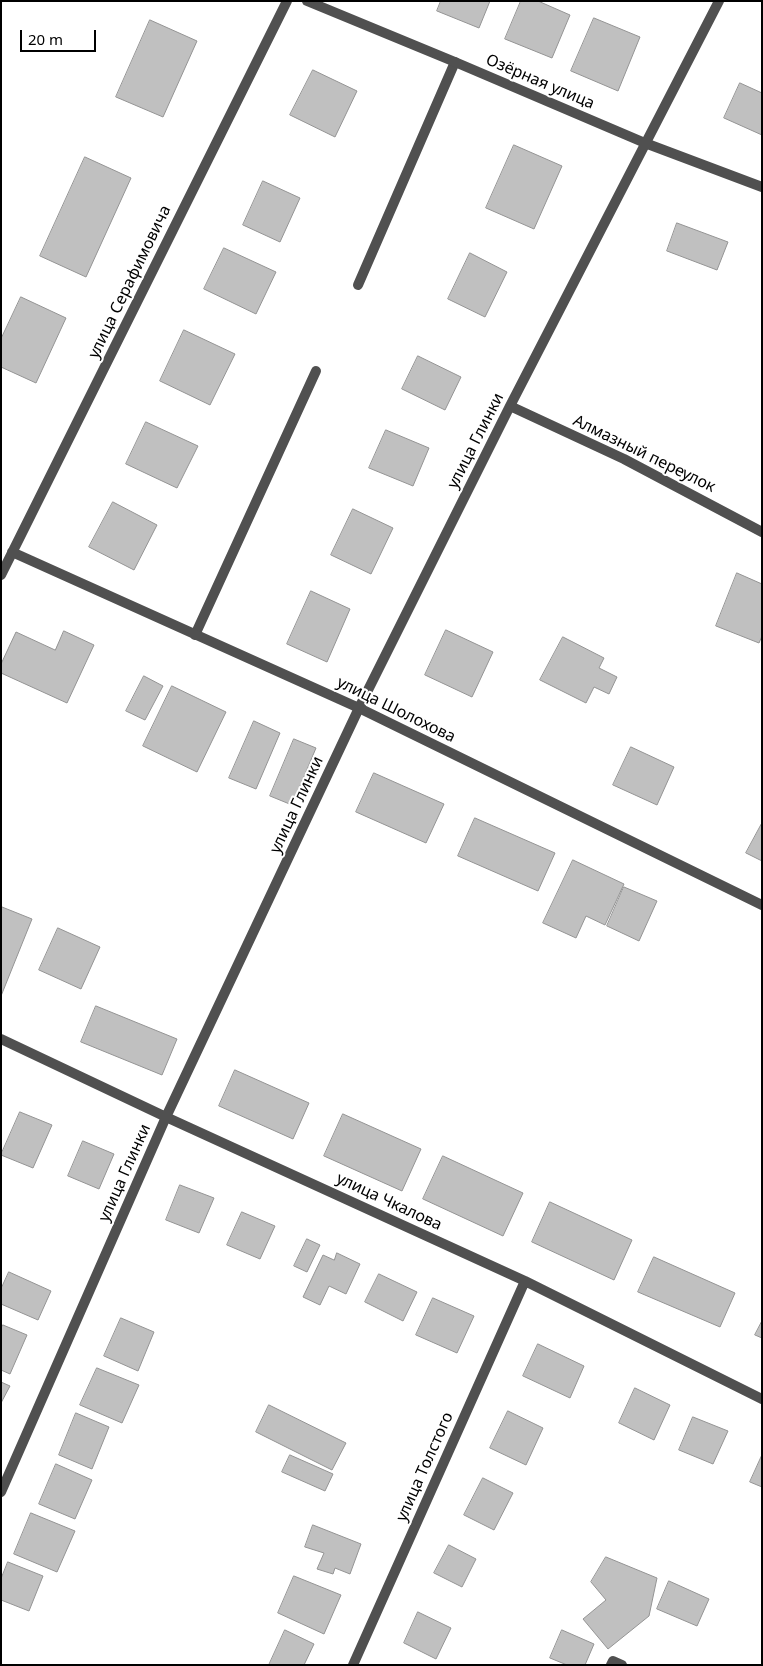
<!DOCTYPE html>
<meta charset="utf-8">
<style>
body{margin:0}
#map{position:relative;width:763px;height:1666px;overflow:hidden;background:#fff;font-family:"Noto Sans",sans-serif}
canvas{display:block}
.frame{position:absolute;inset:0;border:2px solid #000;pointer-events:none}
.scale{position:absolute;left:20px;top:30px;width:76px;height:22px;box-sizing:border-box;border:2px solid #000;border-top:0;padding-left:6px;font-size:15px;line-height:18px;white-space:nowrap;color:#000;-webkit-text-stroke:4px #fff;paint-order:stroke}
</style>
<div id="map">
<canvas width="763" height="1666"></canvas>
<div class="frame"></div>
<div class="scale">20 m</div>
</div>
<script>
const ctx = document.querySelector('canvas').getContext('2d');
ctx.lineJoin = 'round';
function fillPath(path, color) { ctx.fillStyle = color; ctx.fill(path, 'evenodd'); }
function strokePath(path, color, width, dash) { ctx.strokeStyle = color; ctx.lineWidth = width; ctx.lineCap = dash ? 'butt' : 'round'; ctx.setLineDash(dash || []); ctx.stroke(path); }
function label(font, color, halo, rows, align = 'center') {
  ctx.font = font + ' "Noto Sans",sans-serif'; ctx.lineWidth = 4; ctx.setLineDash([]); ctx.textBaseline = 'middle'; ctx.strokeStyle = halo; ctx.fillStyle = color; for (const [text, x, y, turn = 0] of rows) {
    ctx.save(); ctx.translate(x, y); ctx.rotate((+turn || 0) * Math.PI / 180); ctx.textAlign = isNaN(turn) ? turn : align; if (halo) ctx.strokeText(text, 0, 0); ctx.fillText(text, 0, 0); ctx.restore();
  }
}
const building = new Path2D(`
 M441 1H490L479 28 437 11Z
 M521 1H538L570 15 552 58 505 39Z
 M594 18 640 37 618 91 571 71Z
 M150 20 197 41 163 117 116 97Z
 M313 70 357 91 335 137 290 115Z
 M740 83 762 93V135L724 118Z
 M514 145 562 166 534 229 486 208Z
 M85 157 131 178 86 277 40 256Z
 M263 181 300 198 280 242 243 225Z
 M677 223 728 242 717 270 667 251Z
 M224 248 276 272 256 314 204 289Z
 M470 253 507 272 485 317 448 299Z
 M21 297 66 318 36 383 1 367V339Z
 M184 330 235 354 210 405 160 381Z
 M418 356 461 377 445 410 402 389Z
 M146 422 198 446 177 488 126 464Z
 M386 430 429 448 413 486 369 468Z
 M113 502 157 525 134 570 89 547Z
 M353 509 393 528 371 574 331 555Z
 M737 573 762 584V636L759 643 716 626Z
 M311 591 350 609 327 662 287 644Z
 M446 630 493 652 472 697 425 675Z
 M64 631 94 645 67 703 1 673V664L16 632 55 650Z
 M563 637 604 658 599 668 617 677 609 694 594 687 586 703 540 680Z
 M144 676 163 686 145 720 126 711Z
 M172 686 226 712 197 772 143 746Z
 M254 721 280 733 256 789 229 778Z
 M294 739 316 748 292 805 270 796Z
 M631 747 674 767 657 805 613 785Z
 M374 773 444 804 426 843 356 812Z
 M475 818 555 853 538 891 458 856Z
 M762 823V861L746 853Z
 M573 860 624 884 605 925 586 916 576 938 543 923Z
 M624 887 657 901 639 941 607 926Z
 M2 907 32 919 1 996V909Z
 M58 928 100 947 81 989 39 970Z
 M96 1006 177 1039 162 1075 81 1042Z
 M235 1070 309 1103 293 1139 219 1106Z
 M20 1112 52 1125 33 1168 1 1155Z
 M343 1114 421 1149 402 1191 324 1156Z
 M83 1141 114 1154 99 1189 68 1176Z
 M443 1156 523 1193 503 1236 423 1199Z
 M180 1185 214 1198 199 1233 166 1220Z
 M550 1202 632 1240 614 1280 532 1242Z
 M242 1212 275 1226 260 1259 227 1245Z
 M307 1239 320 1245 307 1272 294 1266Z
 M337 1253 360 1264 346 1294 329 1286 320 1305 303 1297 323 1255 334 1260Z
 M654 1257 735 1293 720 1327 638 1292Z
 M9 1272 51 1291 38 1320 1 1304V1289Z
 M379 1274 417 1292 403 1321 365 1302Z
 M433 1298 474 1316 457 1353 416 1335Z
 M121 1318 154 1332 138 1371 104 1356Z
 M762 1321V1338L755 1335Z
 M3 1325 27 1335 10 1374 1 1370V1329Z
 M538 1344 584 1366 570 1398 523 1376Z
 M97 1368 139 1385 122 1423 80 1405Z
 M1 1382 10 1386 1 1403Z
 M635 1388 670 1405 654 1440 619 1423Z
 M269 1405 346 1443 332 1470 256 1432Z
 M508 1411 543 1428 526 1465 490 1448Z
 M76 1413 109 1427 92 1469 59 1455Z
 M693 1417 728 1431 713 1464 679 1450Z
 M290 1455 333 1474 325 1491 282 1472Z
 M762 1455V1487L750 1482Z
 M56 1464 92 1480 75 1519 39 1504Z
 M483 1478 513 1493 494 1530 464 1515Z
 M31 1513 75 1531 57 1572 14 1554Z
 M313 1525 361 1544 350 1574 335 1568 333 1574 317 1569 324 1553 305 1547Z
 M449 1545 476 1559 462 1587 434 1573Z
 M606 1557 657 1578 649 1616 608 1649 583 1619 606 1600 591 1582Z
 M8 1562 43 1576 29 1611 1 1600V1579Z
 M294 1576 341 1595 324 1634 278 1613Z
 M669 1581 709 1599 697 1626 657 1609Z
 M418 1612 451 1628 436 1659 404 1643Z
 M285 1630 314 1644 304 1665H269Z
 M562 1630 594 1644 585 1665H567L550 1658Z`);
fillPath(building, '#c0c0c0');
strokePath(building, '#949494', 1);
strokePath(new Path2D(`
 M358 285 455 62
 M195 635 316 371`), '#505050', 10);
strokePath(new Path2D(`
 M307 1 455 62 645 143 762 187
 M510 406 624 459 762 532
 M12 552 359 708 762 905
 M1 575 287 1
 M1 1039 166 1117 525 1281 762 1399
 M1 1492 166 1117 359 708 510 406 719 1
 M353 1665 525 1281
 M611 1665 613 1661 622 1665`), '#505050', 10);
label('16px', '#000', '#fff', [
 ["Озёрная улица",540,82,23],
 ["улица Серафимовича",130,282,-64],
 ["улица Глинки",476,441,-63],
 ["Алмазный переулок",644,454,26],
 ["улица Шолохова",396,710,26],
 ["улица Глинки",297,805,-65],
 ["улица Глинки",125,1173,-66],
 ["улица Чкалова",389,1202,25],
 ["улица Толстого",425,1467,-66]
]);
</script>
